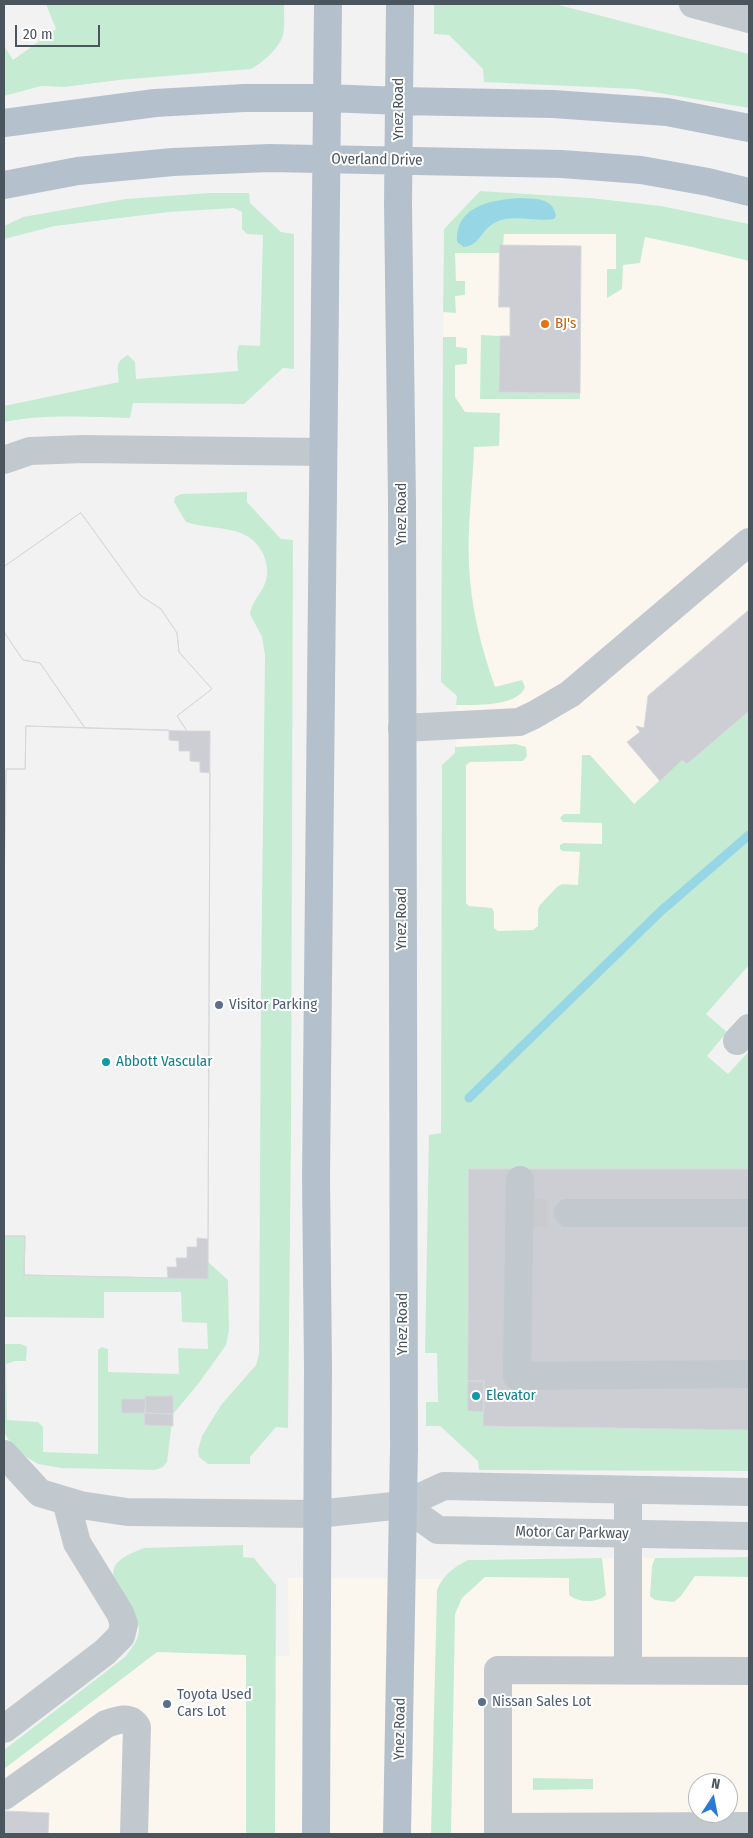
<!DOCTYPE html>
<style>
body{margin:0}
#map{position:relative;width:753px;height:1838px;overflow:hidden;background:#f3f2f2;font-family:"Fira Sans Condensed",sans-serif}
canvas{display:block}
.frame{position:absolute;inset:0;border:5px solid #4b555d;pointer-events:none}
.north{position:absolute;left:688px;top:1773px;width:50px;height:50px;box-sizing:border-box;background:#fff;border:1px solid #b7bbbe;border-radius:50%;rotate:11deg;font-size:14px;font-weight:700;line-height:20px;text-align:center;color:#4b555d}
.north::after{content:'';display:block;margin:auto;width:18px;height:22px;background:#2c79d3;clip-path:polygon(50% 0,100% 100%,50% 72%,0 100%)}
.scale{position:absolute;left:15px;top:25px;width:85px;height:22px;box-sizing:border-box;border:2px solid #4b555d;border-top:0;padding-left:6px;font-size:15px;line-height:18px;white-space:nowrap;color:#4b555d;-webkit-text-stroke:4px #fff;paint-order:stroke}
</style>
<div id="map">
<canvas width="753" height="1838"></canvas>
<div class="frame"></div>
<div class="north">N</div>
<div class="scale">20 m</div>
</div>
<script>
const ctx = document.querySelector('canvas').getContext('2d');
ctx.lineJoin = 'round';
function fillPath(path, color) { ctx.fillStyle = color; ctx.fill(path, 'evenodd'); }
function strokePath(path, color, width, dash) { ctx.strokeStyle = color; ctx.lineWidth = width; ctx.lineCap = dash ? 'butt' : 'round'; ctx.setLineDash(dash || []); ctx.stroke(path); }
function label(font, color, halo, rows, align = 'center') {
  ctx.font = font + ' "Fira Sans Condensed",sans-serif'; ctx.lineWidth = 4; ctx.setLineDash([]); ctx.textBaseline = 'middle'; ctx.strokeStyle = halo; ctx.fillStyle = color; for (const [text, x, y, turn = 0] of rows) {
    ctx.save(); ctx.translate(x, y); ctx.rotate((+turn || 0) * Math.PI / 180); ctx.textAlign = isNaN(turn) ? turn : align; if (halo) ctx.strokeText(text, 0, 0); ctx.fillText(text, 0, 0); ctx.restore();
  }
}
fillPath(new Path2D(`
 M480 191 591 198 661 206 749 224V723L473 1004 442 765 456 753 457 696 441 682 444 229Z
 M749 1557V1834H4V1769L158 1651 289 1656 288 1578 444 1579 460 1564 468 1560 482 1559ZM698 1783H728V1813H698Z`), '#fbf7ee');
fillPath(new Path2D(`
 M46 4H284C284 14 285 26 283 35 279 49 262 63 251 69L119 80 64 87 41 86 4 96V46L13 60 56 29Z
 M434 4H555L749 54V108L635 89 484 82 483 69 449 35 434 34Z
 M480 191 591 198 661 206 749 224V261L692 247 645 237 640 263 623 265 622 289 607 298V269H616V234H504L503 245H500V253H455L456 281H465V295L455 296 456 313 443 312 444 229Z
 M210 193H249L250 203 281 232 294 234V369L283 368 244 404 133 403 130 418C88 417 45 414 4 422V406L119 382C118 369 114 362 128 355L135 362 136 379 238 371 237 353 239 345 260 346 263 235 247 234 242 229V212L234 208 169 212 55 226 4 239V226L23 217 125 199Z
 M481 335 500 336V392L580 393V399H480Z
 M443 337H456V347L467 348V364L455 365V397L465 412 500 413 499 446 474 447C473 486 467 526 469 565 471 608 481 647 495 687L522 680 525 687C518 707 474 705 456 705L457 696 441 682Z
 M247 492V502L281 539 293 540 291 1135 288 1428 276 1427 250 1457V1464H208L199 1457 198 1450 202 1436 221 1405 256 1365 259 1354 261 985 265 655 262 637 250 614C252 599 266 590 267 575 268 568 266 562 264 556 251 523 213 531 186 522L174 502 175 497 181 494Z
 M749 711V965L706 1014 727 1032 707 1056 728 1074 749 1051V1169H470L468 1381V1411L484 1412 483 1426 749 1430V1471L479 1470 478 1461 440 1426H426V1402H438L437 1353H425L429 1135 441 1133 442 765 455 753V747L516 744 526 747 527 756 523 761 470 762 466 765V903L469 906 492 908 494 912V928L498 931 533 930 538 926V909L540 905 557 887 562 884 578 885 580 852 562 851 560 849V845L564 843 602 844V823L563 822 560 818 564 814H580L582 755H590L634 804 682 760 687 764Z
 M4 1236H25V1275L207 1279 208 1262 228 1280 229 1331 226 1345 199 1383 173 1414 167 1462 163 1467 155 1470 61 1468 38 1464 23 1455 10 1442 4 1432V1344H21L27 1347 26 1361H15L6 1364 7 1420 38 1422 43 1427V1452L98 1454V1350L101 1347 108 1349V1372L179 1374 178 1348 208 1349 207 1323 182 1322 181 1292H104V1318L4 1317Z
 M243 1545V1557L254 1558 276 1585 275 1834H246V1655L157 1652 4 1769V1750L125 1657C131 1649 139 1640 139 1630 139 1622 134 1614 130 1608 110 1575 101 1564 144 1548Z
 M749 1557V1577L695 1576 681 1596 674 1602 655 1600 650 1596 652 1566 655 1558Z
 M602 1558 606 1595C597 1603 579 1603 569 1595V1578L485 1577 462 1598 455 1614 451 1834H431L437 1590C442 1576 455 1566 468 1560Z
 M533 1778 593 1779V1789L533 1790Z`), '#c5ecd3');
fillPath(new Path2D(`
 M519 198C534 199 553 197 556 216L554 219C536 222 511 214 496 222 481 229 481 245 464 247L457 242C455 206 491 200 519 198Z`), '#97d6e4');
strokePath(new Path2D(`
 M469 1098 661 911 749 835`), '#97d6e4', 9);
const building = new Path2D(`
 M500 245 581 246 580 393 499 392 500 336H510V307H499Z
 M81 513 141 596 161 609 177 633 179 652 212 689 177 716 187 731H210L208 1279 24 1275 25 1236H4V888L6 769H25L26 726 85 728 40 663 23 660 4 632V567Z
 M81 513 141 596 161 609 177 633 179 652 212 689 177 716 187 731 85 728 40 663 23 660 4 632V567Z
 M749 610V711L687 764 682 760 660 781 627 742 640 732 636 726 644 728 648 696Z
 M26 726 169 730V740L179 741V751H190V761L200 762V772L210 773 208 1239 197 1238V1247H187V1258H176L177 1267H167L168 1278 24 1275 25 1236H4V888L6 769H25Z
 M469 1169H749V1430L483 1426 484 1381H468Z
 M468 1381H484V1412L468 1411Z
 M146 1396H173V1414L145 1413Z
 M122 1399H146L145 1413H122Z
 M145 1413 173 1414V1426L145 1425Z
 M4 1811 49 1813 48 1834H4Z`);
fillPath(building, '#ccced3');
strokePath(building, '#d6d8dc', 1);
strokePath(new Path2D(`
 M519 1213H568`), '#c9cbcd', 28, [28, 14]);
strokePath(new Path2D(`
 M693 4 749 19
 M4 460 30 451 83 449 323 452
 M402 728 519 722 534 715 570 694 749 542
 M737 1041 749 1028
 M520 1180 517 1376 749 1374
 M568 1213H749
 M4 1454 40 1493 80 1505 127 1512 317 1514 403 1505 444 1486 749 1492
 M628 1490V1670
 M403 1505 438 1530 749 1536
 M4 1729 105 1652 121 1636 124 1624 120 1613 77 1543 66 1501
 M4 1796 106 1724C117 1720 130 1715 137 1727L134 1834
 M498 1827 749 1826
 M498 1834V1670L749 1671`), '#c1c9ce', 28);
strokePath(new Path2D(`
 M4 123 155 103 244 98H328L400 101 553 104 667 112 749 128
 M4 185 78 171 173 162 269 158 562 164 641 170 708 182 749 192
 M316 1834 318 1367 316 1177 328 4
 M397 1834 404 1448 402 502 398 204 400 4`), '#b4c1cd', 28);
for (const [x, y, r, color] of [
 [545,324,5,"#e8710a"],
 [219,1005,5,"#5c6f8a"],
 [106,1062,5,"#0f9aa8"],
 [476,1396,5,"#0f9aa8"],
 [482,1702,5,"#5c6f8a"],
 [167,1704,5,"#5c6f8a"]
]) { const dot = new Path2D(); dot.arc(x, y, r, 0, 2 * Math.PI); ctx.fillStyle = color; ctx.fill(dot); strokePath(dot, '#fff', 2); }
label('15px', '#4b555d', '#fff', [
 ["Ynez Road",399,109,-90],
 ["Overland Drive",377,160,1],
 ["Ynez Road",402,514,-90],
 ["Ynez Road",402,919,-90],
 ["Ynez Road",403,1324,-90],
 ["Motor Car Parkway",572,1533,1],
 ["Ynez Road",400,1729,-89]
]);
label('15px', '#c56008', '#fff', [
 ["BJ's",555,324]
], 'left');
label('15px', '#4e5e75', '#fff', [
 ["Visitor Parking",229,1005],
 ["Toyota Used",177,1695],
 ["Cars Lot",177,1712],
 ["Nissan Sales Lot",492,1702]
], 'left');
label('15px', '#0d838f', '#fff', [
 ["Abbott Vascular",116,1062],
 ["Elevator",486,1396]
], 'left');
</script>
